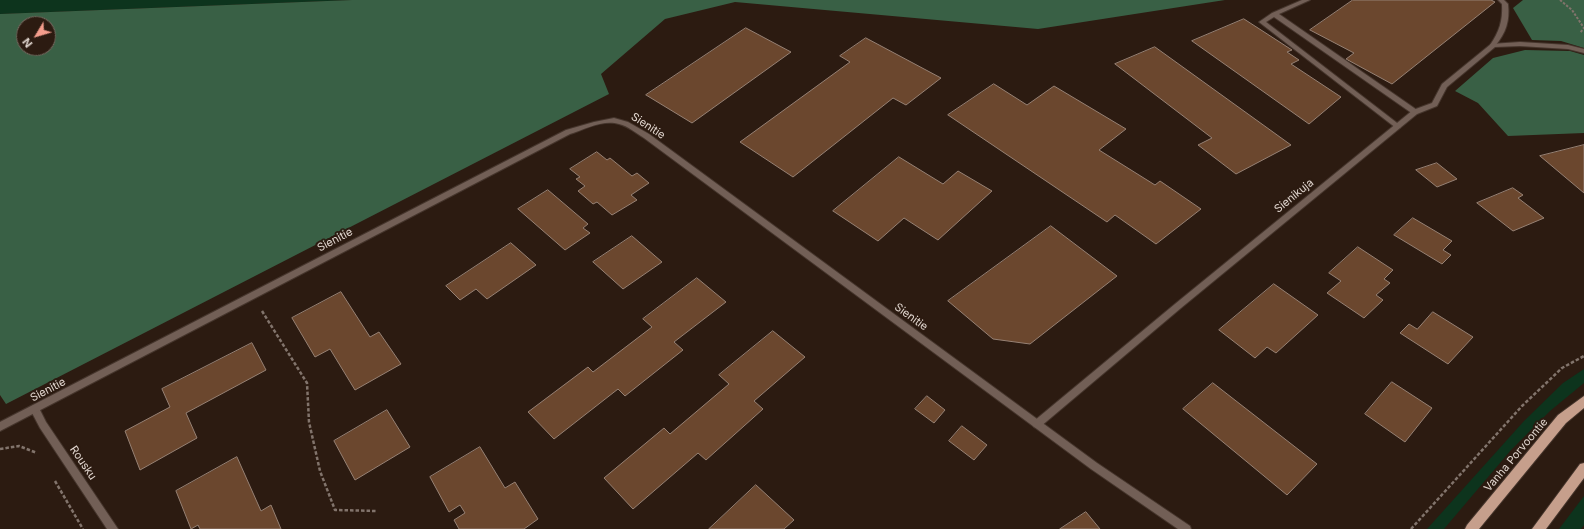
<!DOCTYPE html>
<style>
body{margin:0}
#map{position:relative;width:1584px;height:529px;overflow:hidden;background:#2c1b11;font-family:Inter,sans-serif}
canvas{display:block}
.north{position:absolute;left:16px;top:16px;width:40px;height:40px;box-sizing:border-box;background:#2c1b11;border:1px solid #74665d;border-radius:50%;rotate:232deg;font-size:11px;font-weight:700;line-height:16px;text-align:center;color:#e1d6cf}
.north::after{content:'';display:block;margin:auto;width:14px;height:18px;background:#f49d8c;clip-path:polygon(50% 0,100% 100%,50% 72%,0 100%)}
</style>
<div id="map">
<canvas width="1584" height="529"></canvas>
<div class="north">N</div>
</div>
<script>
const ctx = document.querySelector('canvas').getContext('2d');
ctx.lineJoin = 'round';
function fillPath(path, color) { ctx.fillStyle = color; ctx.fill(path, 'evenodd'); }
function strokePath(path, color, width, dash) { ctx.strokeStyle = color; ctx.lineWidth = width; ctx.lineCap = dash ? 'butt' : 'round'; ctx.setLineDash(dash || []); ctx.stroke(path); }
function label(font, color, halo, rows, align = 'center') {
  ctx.font = font + ' Inter,sans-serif'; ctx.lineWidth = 4; ctx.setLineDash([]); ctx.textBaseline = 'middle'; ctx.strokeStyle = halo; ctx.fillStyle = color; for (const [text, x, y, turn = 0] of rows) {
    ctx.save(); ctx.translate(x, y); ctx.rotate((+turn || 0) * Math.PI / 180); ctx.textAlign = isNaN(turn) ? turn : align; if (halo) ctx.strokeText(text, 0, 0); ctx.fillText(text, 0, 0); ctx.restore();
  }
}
fillPath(new Path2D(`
 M0 0H352L0 14Z
 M1584 369V383L1550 411 1511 450 1444 529H1427L1524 421 1563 383Z
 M1584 496V525L1581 529H1559Z`), '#0d341d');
fillPath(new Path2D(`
 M352 0H1225L1038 29 735 2 665 19 601 74 609 94 6 404 0 395V14ZM24 24H48V48H24Z
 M1523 0H1584V48L1561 41 1532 40 1513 8Z
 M1525 50 1570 51 1584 55V133L1508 136 1478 103 1455 91 1493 58Z`), '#396045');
const building = new Path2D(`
 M1353 0H1491L1495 2 1392 84 1346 59 1354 53 1310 30Z
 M1244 19 1292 50 1287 52 1299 60 1291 64 1341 97 1309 124 1192 41Z
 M746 28 791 52 692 123 646 95Z
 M866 38 941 78 906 105 893 98 793 177 740 142 850 62 840 56Z
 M1155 47 1291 145 1236 174 1198 145 1212 138 1115 64Z
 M994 84 1027 105 1054 86 1126 129 1099 150 1155 185 1160 181 1201 209 1156 244 1115 215 1107 222 948 115Z
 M1584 145V193L1540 156Z
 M597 152 607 160 610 158 632 176 637 173 649 183 631 195 637 200 612 215 597 202 593 204 578 191 585 186 576 179 580 177 570 169Z
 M899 157 943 184 958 171 992 191 938 240 904 218 878 241 833 211Z
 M1437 163 1457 179 1437 187 1416 170Z
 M1513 188 1523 195 1518 198 1544 218 1513 231 1477 203Z
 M548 190 588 224 583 228 590 233 565 250 518 209Z
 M1413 218 1452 241 1443 250 1451 255 1442 264 1394 235Z
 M1051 226 1117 276 1030 344 993 339 948 301Z
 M632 236 662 262 623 289 593 262Z
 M511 243 536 265 487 299 476 289 460 300 446 286Z
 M1358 247 1393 270 1384 279 1390 283 1376 295 1383 300 1364 318 1327 293 1341 281 1329 273Z
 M697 278 726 302 674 342 683 350 625 396 618 389 554 439 528 412 588 367 593 372 652 327 643 319Z
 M1274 284 1318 315 1276 353 1267 347 1255 358 1219 330Z
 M341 292 370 337 379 332 401 364 355 390 330 349 315 357 292 318Z
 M1433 312 1473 337 1448 364 1400 333 1409 324 1417 329Z
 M773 331 805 357 754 401 763 409 706 460 698 453 633 509 604 478 664 428 670 434 729 384 719 375Z
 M252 343 266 370 186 413 197 438 140 470 125 431 170 407 162 389Z
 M1392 382 1432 408 1405 442 1365 414Z
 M1213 383 1317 464 1287 495 1183 409Z
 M927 396 945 410 934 423 915 409Z
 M387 410 410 447 355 480 334 441Z
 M962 426 987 445 974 460 949 441Z
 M480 447 505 488 515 482 538 519 524 529H459L454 520 465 513 460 505 449 512 430 477Z
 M237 457 261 511 271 505 281 529H200L198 525 191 529 176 491Z
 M756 485 794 520 784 529H709Z
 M1086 512 1100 529H1060Z`);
fillPath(building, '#6b472e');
strokePath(building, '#968174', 1);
const service = new Path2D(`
 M1302 0H1310L1279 14 1417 110 1418 112 1417 114H1413L1274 17 1266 22 1401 126 1400 128H1396L1259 22 1272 13Z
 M1498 0H1504L1508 4C1510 21 1506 33 1495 46L1493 47 1490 45C1499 32 1503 21 1502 4Z`);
const minor = new Path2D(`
 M1520 42 1568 45 1584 49V53L1568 49 1520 46 1495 47 1447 87 1437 106 1417 114 1181 308 1040 427 1037 428 1034 427 1032 424 1034 421 1175 304 1413 110 1432 103 1442 84 1491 44Z
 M35 405 38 406 46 422 118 529H107L40 428 30 409 32 406Z`);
const tertiary = new Path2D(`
 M614 118 628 122 649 134 1097 463 1190 526 1191 529H1178L1091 469 644 138C636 133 628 126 619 124 604 119 585 129 570 134L0 431V422L566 130 594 122Z`);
const primary = new Path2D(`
 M1584 396V408L1566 423 1479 529H1465L1467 525 1558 415Z
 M1584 463V478L1546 529H1532L1580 464Z`);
strokePath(service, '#45352c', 2);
strokePath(minor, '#45352c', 2);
strokePath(tertiary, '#45352c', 2);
strokePath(primary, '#45352c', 2);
strokePath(new Path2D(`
 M1560 0 1572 10 1584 28 1580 33`), '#82746c', 2, [2.5, 1.5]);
strokePath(new Path2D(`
 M262 311 307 383 309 422 320 471 335 510 377 511
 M0 449 19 446 37 453
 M55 481 83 529
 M1411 529 1522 406 1562 368 1584 356`), '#82746c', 2.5, [3.5, 2]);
fillPath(service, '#725f56');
fillPath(minor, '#725f56');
fillPath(tertiary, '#725f56');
fillPath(primary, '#c69f8c');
label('11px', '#e1d6cf', '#2c1b11', [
 ["Sienitie",648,126,33],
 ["Sienikuja",1294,196,-39],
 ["Sienitie",335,240,-28],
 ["Sienitie",911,317,36],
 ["Sienitie",48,390,-28],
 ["Vanha Porvoontie",1516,455,-50],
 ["Rousku",83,463,56]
]);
</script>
